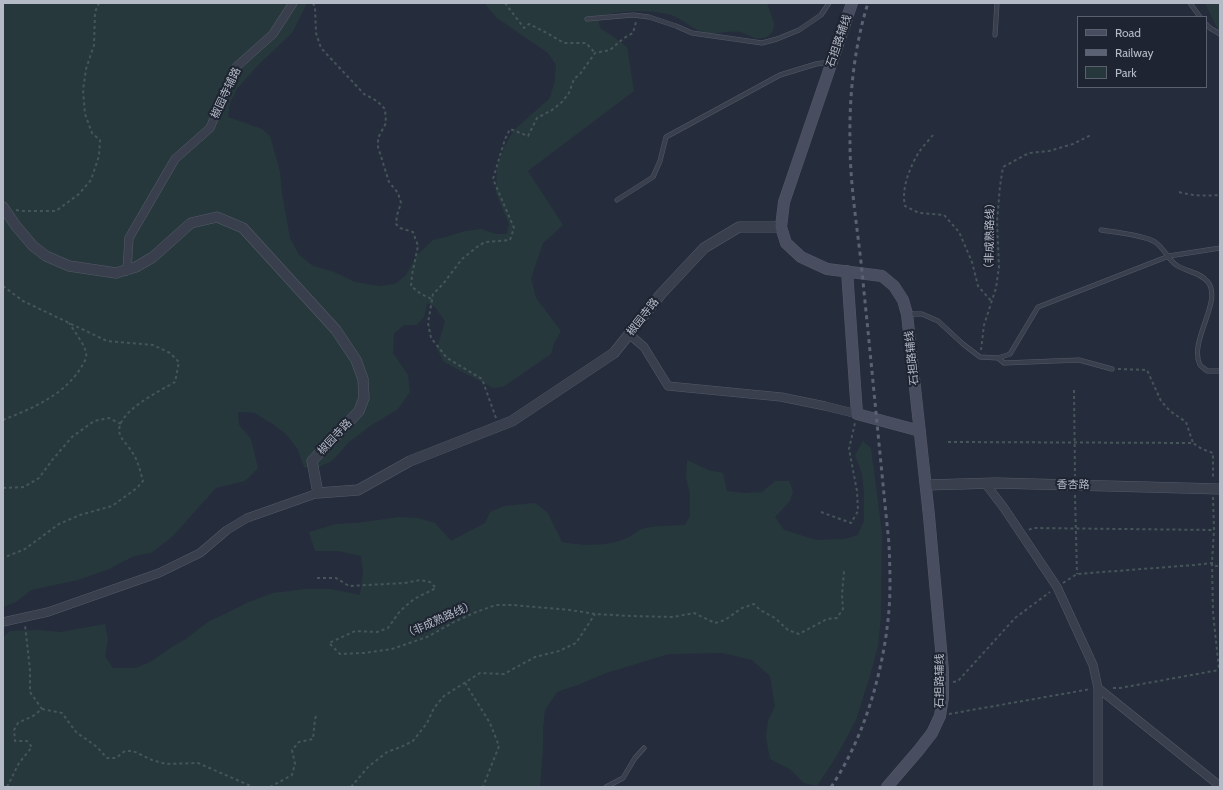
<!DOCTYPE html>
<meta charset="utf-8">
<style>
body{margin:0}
#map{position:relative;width:1223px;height:790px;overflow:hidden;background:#252c3c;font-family:Cabin,sans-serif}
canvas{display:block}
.frame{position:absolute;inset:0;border:4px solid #b5bac7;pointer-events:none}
.legend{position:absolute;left:1077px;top:16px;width:130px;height:72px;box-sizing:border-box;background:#1e2431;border:1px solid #5a606d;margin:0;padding:5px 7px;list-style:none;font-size:12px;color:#b5bac7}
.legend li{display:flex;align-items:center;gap:8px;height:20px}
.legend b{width:20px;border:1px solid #5a606d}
</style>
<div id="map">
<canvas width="1223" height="790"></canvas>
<div class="frame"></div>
<ul class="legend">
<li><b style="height:5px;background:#484d5f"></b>Road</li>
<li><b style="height:5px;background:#5b6273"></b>Railway</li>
<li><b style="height:11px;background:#27383d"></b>Park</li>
</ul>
</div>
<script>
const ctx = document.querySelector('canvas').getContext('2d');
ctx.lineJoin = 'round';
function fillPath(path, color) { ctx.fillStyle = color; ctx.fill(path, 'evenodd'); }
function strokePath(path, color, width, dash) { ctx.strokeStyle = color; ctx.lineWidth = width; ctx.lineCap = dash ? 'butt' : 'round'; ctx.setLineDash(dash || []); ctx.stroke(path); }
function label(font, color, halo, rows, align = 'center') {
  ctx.font = font + ' Cabin,"Noto Sans SC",sans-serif'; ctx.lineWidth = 4; ctx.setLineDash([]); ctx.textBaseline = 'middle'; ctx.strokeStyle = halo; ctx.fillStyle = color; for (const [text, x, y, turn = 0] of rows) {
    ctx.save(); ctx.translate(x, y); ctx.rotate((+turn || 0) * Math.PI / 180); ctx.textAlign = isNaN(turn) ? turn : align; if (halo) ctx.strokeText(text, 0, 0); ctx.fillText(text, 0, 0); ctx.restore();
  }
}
fillPath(new Path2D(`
 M3 3H307L292 33 257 66 237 89 230 103 228 117 262 129 270 136 280 172 282 194 290 238 299 255 313 266 334 272 355 282 379 286 395 284 406 275 417 255 433 240 446 237 465 231 481 229 496 234H507L509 224 496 193 497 166 505 146 514 130 550 98 555 80 556 65 548 53 497 18 484 3H767L774 23 773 31C770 34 767 38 763 38 754 40 748 34 740 32 727 30 716 36 703 32 690 28 681 17 668 14 646 9 619 10 598 17L600 28 618 40 627 47 634 91 528 171 563 225 543 243 531 278 536 298 561 331 554 343 551 354 503 387 493 388 444 362 437 349 445 321 435 307 427 303 424 317 417 325H404L394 333 393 353 408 375 410 392 398 409 370 426 349 442 332 461 319 467H304L297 448 286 434 274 425 255 413 238 412 239 425 251 439 258 468 245 481 216 488 172 537 151 553 134 556 109 569 78 580 31 590 16 602 3 607Z
 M1205 3H1220V34Z
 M863 441 871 448 882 534 881 616 878 646 869 679 856 720 836 757 817 786 804 783 790 769 770 759 766 737 768 721 775 706 770 676 752 660 723 653 669 654 609 672 580 684 557 692 545 710 543 728V747L540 787H3V637L10 631 37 630 61 632 105 624 108 639 105 656 113 668H136L152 661 170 648 186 639 208 622 249 602 273 593 306 589H330L360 595 363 572 361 556 339 551H315L309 532 336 524 356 523 399 517 418 518 435 523 451 541 485 523 490 512 504 506 535 503 547 512 562 542C584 546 607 547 629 537 633 535 637 531 642 529 655 525 671 526 685 525L690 516V493L686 478 687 460 708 470 723 473 727 491 744 493 762 492 775 481H789L793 491 790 501 775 517 784 530 816 540 845 539 858 535 864 521V493L862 474 855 455Z`), '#27383d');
const service = new Path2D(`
 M1190 3 1200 17
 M587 19 633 15 649 17 676 26 692 33 762 43 777 39 799 30 821 15 829 3
 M1206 24 1210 28 1220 34
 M995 35 997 3
 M617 200 653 177 660 161 666 137 780 75 816 64 830 62
 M1101 230C1115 232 1145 235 1155 242 1164 248 1168 259 1176 265 1187 272 1200 272 1208 282 1223 302 1188 341 1200 365 1202 367 1205 369 1207 371H1220
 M907 314H922L938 321 963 344 980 357 998 358 1010 354 1038 307 1169 256 1220 248
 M998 358 1004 363 1079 360 1112 369
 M606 787 623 778 635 758 644 748`);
const minor = new Path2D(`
 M127 271 129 238 175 159 210 128 236 67 273 34 293 3
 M629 334 644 347 668 386 781 397 825 406 857 414
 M985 483 1004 508 1057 587 1093 665 1098 688V787
 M3 622 48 612 159 573 200 553 227 530 247 518 318 493
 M1098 688 1215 782 1219 787`);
const tertiary = new Path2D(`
 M3 207 16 226 33 246 46 256 69 266 116 273 136 267 153 257 191 223 217 217 243 228 336 330 356 360 363 379 364 398 359 411 312 461 318 493 358 490 410 461 512 421 614 353 661 294 704 248 739 227H781
 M926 485 996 483 1220 489`);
const secondary = new Path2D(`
 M852 3 784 202 781 227 786 243 801 257 827 269 882 276 894 286 903 300 907 314 929 516 943 671V697L940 716 932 733 918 751 887 787
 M847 271 857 414 920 431`);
strokePath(service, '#545a67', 5);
strokePath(minor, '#545a67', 9);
strokePath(tertiary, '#545a67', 11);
strokePath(secondary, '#545a67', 12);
strokePath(new Path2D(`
 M313 3 315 7 316 33 321 48 364 94 377 101 385 109 386 123 378 138V147L389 182 398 193 401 203 397 215 396 224 400 228 413 232 418 246 412 275 411 286 421 294 432 299
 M505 3 524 28 529 24 545 32 564 43H586L595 53
 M933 135C929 140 923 146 919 152 910 167 901 188 905 206L919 213 944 215 959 232 972 262 978 286 992 302
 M1179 192C1193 196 1206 196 1220 195
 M16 210 23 211H56L79 194 91 180 99 156 100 140 92 133 85 114 83 90 86 69 94 45 95 12 99 3
 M3 286 23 301 107 341 153 345 170 353 179 362 175 382C160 391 109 415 121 437 124 442 129 447 132 452 138 460 140 471 143 481L137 488 112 506 80 515 59 524 25 549 3 558
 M981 350 984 325 996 288 999 267 997 222 1000 186 1003 167 1029 153 1049 151 1073 144 1091 135
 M1118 369 1147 370 1161 401 1170 411 1186 422 1193 443
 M1074 390 1075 476
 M496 418 482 379 447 358 431 338 428 323 433 294 443 284 462 259 477 247 485 242 510 240 514 228 493 179 505 139 510 129 528 136 537 118 552 110 562 102 569 93 574 79 580 74 595 53 610 50 624 38 633 33 636 22
 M3 420C33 408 67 394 83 364 85 361 87 357 86 353 86 347 73 329 69 323
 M948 442 1193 443 1202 449 1213 453V479
 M3 488 24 487 39 478 53 459 72 437 94 421 109 418 121 424
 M1075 495 1077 574
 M1213 497 1214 530 1212 563 1213 612 1219 670
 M821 512 851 523 858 511 857 491 849 449 855 423
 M1029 530 1032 528 1214 530
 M317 578H336L349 586 405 583 420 580 430 582 436 588 414 599 400 611 388 628 377 632 355 631 329 643 340 654 364 653 392 649 427 637 454 622 476 612 496 605H513L570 610 595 614 631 616 673 617 694 613 715 623 725 620 742 608 754 604 760 610 775 618 788 630 799 634 827 619 837 618 843 609 842 595 844 571
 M1063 583 1077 574 1194 565 1212 563 1216 566H1220
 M953 682 958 681 1015 618 1050 592
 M465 683 490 723 499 746 483 787
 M1113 688H1120L1219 670
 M42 709 62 713 76 732 97 747 107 758H116L125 751H133L152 760 166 764 198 763 253 787
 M949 714 1091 689
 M7 787 19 763 32 747 27 741H15L14 730 18 723 33 716 42 709 30 692V670L25 625
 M270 787 292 775 295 764 292 750 299 742 313 739 315 719 317 713
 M351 787 368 767 387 752 401 747 413 741 427 723 434 708 444 696 480 673 504 674 535 657 559 651 576 643 595 614`), '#45555a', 2, [3, 3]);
strokePath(service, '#393f4c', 4);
strokePath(minor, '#393f4c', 8);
strokePath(tertiary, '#393f4c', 10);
strokePath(secondary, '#484d5f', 11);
strokePath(new Path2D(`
 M831 787C863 740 882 676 888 620 891 595 890 569 889 544 880 456 872 369 863 282 859 236 850 190 850 143 849 97 854 47 868 3`), '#5b6273', 3, [4, 4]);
label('11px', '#b5bac7', '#1e2431', [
 ["石担路辅线",839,41,-71],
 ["椒园寺辅路",226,93,-65],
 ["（非成熟路线）",990,236,-89],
 ["椒园寺路",643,317,-52],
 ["石担路辅线",912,358,-96],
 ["椒园寺路",335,437,-47],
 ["香杏路",1073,485,1],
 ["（非成熟路线）",439,620,-24],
 ["石担路辅线",940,681,-90]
]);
</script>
